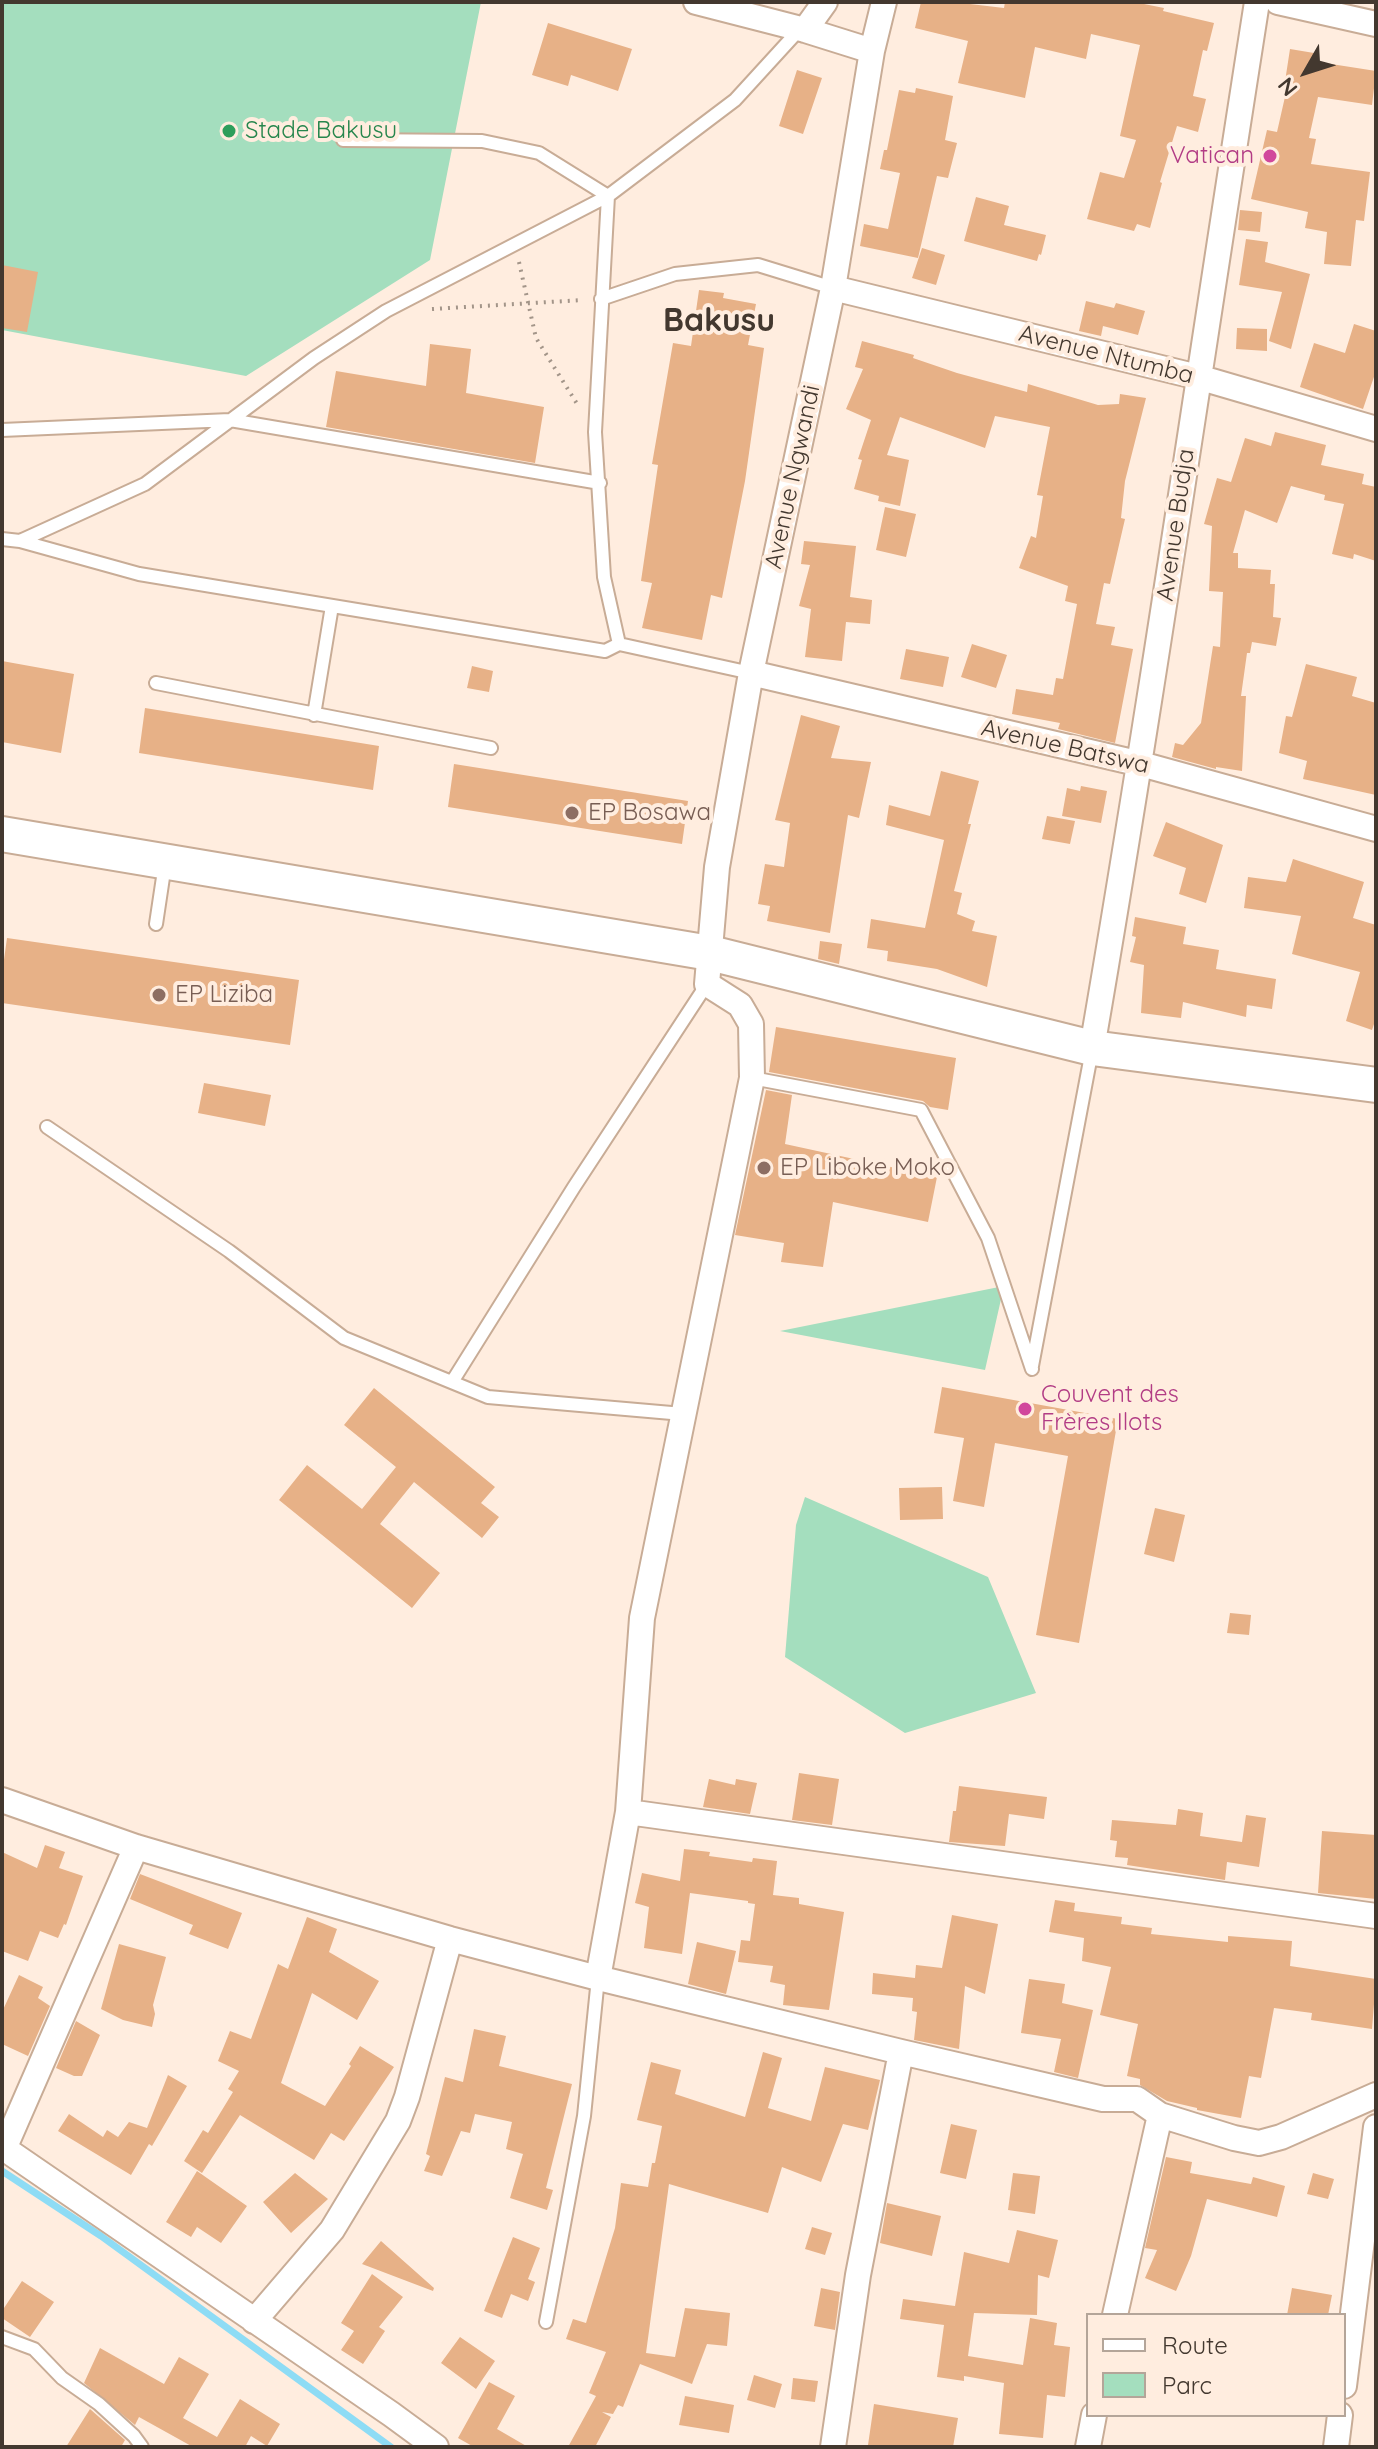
<!DOCTYPE html>
<meta charset="utf-8">
<style>
body{margin:0}
#map{position:relative;width:1378px;height:2449px;overflow:hidden;background:#ffeddf;font-family:Quicksand,sans-serif}
canvas{display:block}
.frame{position:absolute;inset:0;border:4px solid #43382f;pointer-events:none}
.legend{position:absolute;left:1086px;top:2313px;width:260px;height:104px;box-sizing:border-box;background:#ffeddf;border:2px solid #b4a599;margin:0;padding:10px 14px;list-style:none;font-size:24px;color:#43382f}
.legend li{display:flex;align-items:center;gap:16px;height:40px}
.legend b{width:40px;border:2px solid #b4a599}
.north{position:absolute;left:1266px;top:32px;width:80px;height:80px;-webkit-text-stroke:6px #ffeddf;paint-order:stroke;rotate:231deg;font-size:22px;font-weight:700;line-height:32px;text-align:center;color:#43382f}
.north::after{content:'';display:block;margin:auto;width:28px;height:36px;background:#43382f;clip-path:polygon(50% 0,100% 100%,50% 72%,0 100%)}
</style>
<div id="map">
<canvas width="1378" height="2449"></canvas>
<div class="frame"></div>
<ul class="legend">
<li><b style="height:10px;background:#fff"></b>Route</li>
<li><b style="height:22px;background:#a4debe"></b>Parc</li>
</ul>
<div class="north">N</div>
</div>
<script>
const ctx = document.querySelector('canvas').getContext('2d');
ctx.lineJoin = 'round';
function fillPath(path, color) { ctx.fillStyle = color; ctx.fill(path, 'evenodd'); }
function strokePath(path, color, width, dash) { ctx.strokeStyle = color; ctx.lineWidth = width; ctx.lineCap = dash ? 'butt' : 'round'; ctx.setLineDash(dash || []); ctx.stroke(path); }
function label(font, color, halo, rows, align = 'center') {
  ctx.font = font + ' Quicksand,sans-serif'; ctx.lineWidth = 8; ctx.setLineDash([]); ctx.textBaseline = 'middle'; ctx.strokeStyle = halo; ctx.fillStyle = color; for (const [text, x, y, turn = 0] of rows) {
    ctx.save(); ctx.translate(x, y); ctx.rotate((+turn || 0) * Math.PI / 180); ctx.textAlign = isNaN(turn) ? turn : align; if (halo) ctx.strokeText(text, 0, 0); ctx.fillText(text, 0, 0); ctx.restore();
  }
}
fillPath(new Path2D(`
 M2 2H481L430 260 246 376 2 330Z
 M1004 1286 985 1370 780 1331Z
 M805 1497 988 1577 1036 1693 905 1733 785 1657 796 1525Z`), '#a4debe');
strokePath(new Path2D(`
 M2 2171 101 2236 391 2447`), '#8edcf5', 7);
fillPath(new Path2D(`
 M921 2H953L1004 8 1005 2H1134L1164 8 1163 11 1214 23 1207 51 1203 50 1193 96 1206 99 1198 132 1177 126 1160 182 1162 183 1150 228 1137 224 1134 231 1087 219 1100 172 1124 178 1136 140 1120 136 1140 45 1091 34 1086 59 1035 47 1025 98 958 83 968 41 915 28Z
 M548 23 632 49 618 91 571 75 568 86 532 75Z
 M1290 49 1314 53 1312 61 1376 71 1372 105 1318 97 1309 138 1316 139 1311 164 1370 172 1364 221 1356 220 1351 266 1324 264 1327 232 1305 228 1308 212 1251 199 1267 130 1277 132 1287 88H1284Z
 M797 70 822 78 803 134 779 126Z
 M916 88 953 96 945 140 957 143 948 178 937 176 918 258 860 246 864 224 888 229 900 173 880 169 884 150H887L899 90 915 93Z
 M976 197 1009 206 1004 225 1046 235 1041 255 1039 254 1037 261 964 241Z
 M1240 210 1262 212 1260 232 1238 230Z
 M1246 239 1268 242 1265 262 1310 274 1291 349 1269 341 1282 292 1239 285Z
 M922 248 945 255 936 285 912 278Z
 M2 265 38 272 27 332 2 328Z
 M699 290 724 293 723 298 756 304 748 345 764 348 745 481 722 598 711 595 702 640 642 628 652 583 641 581 658 465 652 464 673 343 691 346Z
 M1086 301 1114 308 1116 303 1145 311 1138 335 1103 326 1101 336 1079 331Z
 M1354 324 1376 331V371L1363 409 1300 387 1314 343 1345 353Z
 M1237 328 1267 329V351L1236 349Z
 M862 341 914 355 913 358 957 373 1027 392 1028 384 1098 405 1119 404 1120 394 1146 398 1125 481 1121 518 1125 519 1110 584 1104 583 1096 624 1115 627 1111 645 1133 649 1115 743 1058 729 1060 723 1012 714 1016 689 1053 695 1056 678 1063 679 1077 604 1065 601 1068 586 1019 568 1031 536 1036 538 1043 496 1037 495 1050 427 995 416 985 448 900 417 887 455 909 460 900 506 878 501 879 496 854 489 862 460 858 459 871 420 846 409 863 369 855 367Z
 M430 344 471 349 466 393 544 407 535 463 326 427 336 371 426 386Z
 M1275 432 1326 445 1321 465 1364 474 1362 484 1376 487V561L1354 554 1353 559 1332 554 1344 504 1324 500 1325 495 1291 486 1277 523 1245 510 1233 553H1238V568L1271 570 1270 584H1275L1273 617 1281 618 1276 646 1252 642 1250 653H1247L1241 696H1246L1242 771 1216 767V769L1172 757 1175 743 1183 745 1201 723 1213 646 1220 647 1223 592 1209 591 1212 526 1204 524 1217 478 1231 482 1245 438 1271 446Z
 M885 507 916 514 906 557 876 550Z
 M804 541 856 546 850 597 872 600 870 624 846 622 842 661 805 657 811 609 799 606 810 565 801 564Z
 M972 644 1007 655 996 688 961 677Z
 M906 649 949 657 943 687 900 679Z
 M2 661 74 674 61 753 2 742Z
 M1306 664 1357 677 1352 696 1376 703V795L1303 779 1307 761 1279 753 1286 716 1292 717Z
 M472 666 493 671 489 692 467 688Z
 M145 708 379 746 373 790 139 753Z
 M801 715 840 726 831 758 871 762 859 818 848 815 830 933 767 921 770 906 758 904 765 864 784 867 790 823 775 820Z
 M454 764 688 801 682 844 448 807Z
 M941 771 979 781 968 824H971L954 891 962 893 957 914 975 921 972 931 997 936 987 987 937 969 887 961 888 951 867 948 871 919 925 928 944 840 886 825 889 805 930 816Z
 M1081 786 1107 791 1101 823 1062 816 1067 788 1080 791Z
 M1047 816 1075 821 1070 844 1042 839Z
 M1166 822 1223 845 1206 903 1179 894 1186 868 1153 856Z
 M1293 859 1364 882 1353 918 1376 925V1018L1372 1030 1346 1021 1360 972 1292 954 1301 916 1244 908 1248 877 1286 882Z
 M1135 917 1186 927 1183 944 1219 950 1216 969 1276 979 1272 1009 1247 1005 1246 1017 1183 1002 1181 1018 1141 1013 1144 965 1130 962 1136 937 1132 936Z
 M7 938 299 980 290 1045 2 1003V974Z
 M820 941 842 944 839 964 818 959Z
 M776 1027 956 1058 948 1110 930 1107 923 1101 769 1072Z
 M204 1083 271 1095 265 1126 198 1113Z
 M766 1090 792 1095 785 1144 937 1177 928 1222 833 1202 823 1267 781 1262 784 1243 735 1235Z
 M942 1387 1118 1419 1079 1643 1036 1635 1068 1456 995 1443 984 1507 953 1501 964 1438 934 1433Z
 M374 1388 495 1487 481 1503 499 1517 482 1538 414 1482 380 1524 440 1573 412 1608 279 1500 307 1465 362 1509 396 1467 344 1425Z
 M942 1487 943 1519 900 1520 899 1488Z
 M1155 1508 1185 1515 1174 1562 1144 1554Z
 M1230 1613 1251 1615 1249 1635 1227 1633Z
 M799 1773 839 1779 832 1825 792 1820Z
 M709 1779 735 1785 736 1779 757 1783 750 1814 703 1807Z
 M959 1786 1047 1797 1044 1819 1009 1814 1005 1846 949 1842 953 1811H956Z
 M1178 1809 1203 1813 1200 1836 1242 1842 1246 1815 1266 1818 1259 1867 1227 1862 1225 1880 1127 1865 1128 1858 1115 1857 1117 1841 1110 1840 1112 1820 1176 1825Z
 M1322 1831 1376 1835V1899L1318 1893Z
 M45 1845 65 1852 59 1868 83 1876 66 1925 64 1924 58 1938 40 1931 28 1961 2 1951V1852L37 1868Z
 M684 1849 710 1852 709 1856 752 1862 753 1858 777 1861 773 1895 799 1898V1904L844 1912 829 2010 783 2005 785 1985 770 1982 773 1966 738 1962 741 1940 750 1941 755 1904 748 1903V1901L690 1893 682 1954 644 1948 649 1907 635 1903 642 1873 680 1881Z
 M140 1874 242 1913 228 1949 189 1934 193 1925 130 1899Z
 M1055 1900 1075 1903 1074 1911 1122 1917 1121 1924 1152 1928 1151 1934 1228 1942V1936L1292 1941 1290 1966 1376 1979 1372 2029 1311 2020 1312 2013 1274 2008 1261 2078 1249 2076 1241 2118 1197 2110V2108L1167 2101 1140 2085V2079L1127 2076 1138 2024 1100 2015 1111 1967 1082 1961 1084 1938 1049 1932Z
 M952 1915 998 1924 985 1994 965 1986 959 2049 914 2040 917 2012 912 2011 913 1998 872 1994 873 1973 915 1978 916 1965 942 1968Z
 M307 1917 337 1929 329 1952 379 1981 357 2020 312 1993 281 2083 325 2106 351 2066 349 2064 360 2046 394 2067 344 2141 331 2133 314 2160 240 2115 202 2173 184 2161 203 2130 208 2133 233 2092 228 2089 239 2071 218 2061 230 2031 251 2039 278 1964 288 1969Z
 M697 1942 736 1951 726 1994 688 1984Z
 M119 1944 166 1957 153 2005 155 2014 152 2027 123 2020 101 2009Z
 M19 1975 43 1987 38 1998 50 2006 28 2056 2 2044V2012Z
 M1029 1979 1065 1984 1062 2003 1093 2010 1078 2078 1054 2072 1061 2039 1021 2033Z
 M76 2021 100 2035 82 2076H74L56 2068Z
 M474 2029 506 2036 499 2066 572 2084 546 2188 553 2190 547 2210 510 2198 523 2154 506 2149 512 2122 475 2114 470 2133 461 2131 442 2176 424 2171 430 2156 426 2154 445 2077 463 2082Z
 M763 2052 782 2058 768 2108 811 2121 825 2067 880 2080 868 2130 843 2124 821 2182 782 2167 768 2213 669 2184 646 2353 675 2357 685 2308 730 2313 727 2346 707 2344 692 2384 640 2364 623 2407 618 2405 613 2414 602 2412 611 2417 595 2447H568L596 2396 589 2393 606 2352 566 2339 573 2319 586 2323 615 2228 621 2183 648 2187 652 2163H655L662 2126 637 2120 651 2062 681 2070 675 2094 745 2117Z
 M168 2075 187 2086 152 2146 149 2144 131 2175 58 2131 69 2114 103 2137 107 2130 118 2137 129 2122 147 2128Z
 M951 2124 977 2130 966 2179 940 2173Z
 M1166 2157 1192 2162 1190 2173 1251 2184 1253 2177 1285 2186 1277 2217 1207 2199 1191 2256 1176 2291 1145 2278 1157 2250 1145 2248Z
 M197 2171 247 2206 221 2243 197 2227 191 2237 166 2222Z
 M295 2173 328 2199 291 2233 263 2202Z
 M1013 2173 1040 2176 1035 2214 1008 2210Z
 M1313 2173 1334 2179 1328 2199 1307 2194Z
 M887 2203 941 2216 932 2256 880 2243Z
 M812 2227 832 2233 825 2255 805 2249Z
 M1017 2230 1058 2240 1049 2278 1038 2275 1037 2315 974 2313 968 2356 1023 2365 1030 2318 1057 2323 1054 2345 1070 2347 1065 2397 1047 2395 1043 2438 999 2434 1004 2383 964 2376V2381L937 2377 944 2325 900 2319 903 2299 955 2306 964 2252 1009 2263Z
 M513 2237 540 2248 528 2279 535 2282 528 2301 511 2294 502 2318 484 2311Z
 M381 2241 434 2288 433 2291 362 2264Z
 M372 2274 403 2297 379 2327 385 2331 363 2364 341 2350 354 2331 341 2323Z
 M22 2281 54 2302 30 2337 2 2318V2311Z
 M821 2288 840 2292 835 2330 814 2326Z
 M1292 2288 1332 2295 1328 2315H1287Z
 M460 2337 495 2361 476 2389 441 2363Z
 M100 2348 164 2384 179 2357 209 2374 183 2418 217 2437 240 2399 280 2424 267 2446 251 2436 245 2447H193L139 2417 135 2425 84 2383Z
 M754 2375 782 2384 775 2408 747 2400Z
 M793 2378 818 2381 815 2402 791 2399Z
 M489 2382 515 2396 497 2429 528 2447H474L458 2438Z
 M685 2396 734 2405 729 2433 679 2425Z
 M874 2404 958 2418 953 2447 868 2445Z
 M90 2409 125 2440 121 2447H66Z`), '#e7b187');
const lane = new Path2D(`
 M343 140 482 141 539 153 608 196 595 432 604 577 619 644
 M601 299 675 274 758 265 833 288
 M2 430 230 420 600 483
 M2 539 20 541 139 574 605 651 619 644 751 673
 M20 541 145 484 314 358 386 311 608 196 735 100 799 30H802
 M156 683 491 748
 M314 715 332 606
 M156 924 165 864
 M752 1078 921 1110 988 1238 1032 1369
 M47 1127 229 1251 344 1338 488 1397 683 1414
 M1032 1366 1092 1050
 M452 1382 574 1187 707 984
 M546 2322 584 2116 598 1978
 M2 2337 34 2349 62 2378 99 2404 134 2436 142 2447`);
const street = new Path2D(`
 M696 2 805 30 872 51
 M1278 2 1376 24
 M805 30 825 2
 M833 288 1198 377 1376 429
 M751 673 1141 764 1376 829
 M1092 1048C1152 700 1202 351 1257 2
 M2 1800 136 1847 450 1939 598 1978 901 2052 1103 2099H1137L1160 2115 1234 2138 1259 2143 1281 2137 1376 2095
 M628 1812 1376 1916
 M598 1978 628 1812 642 1618 752 1078 751 1024 740 1005 707 984 717 867 751 673 833 288 872 51 884 2
 M2 2147 391 2414 436 2447
 M4 2149 136 1847
 M1115 2315 1160 2115
 M254 2321 332 2230 398 2121 407 2097 450 1939
 M1344 2386 1376 2127
 M833 2447 858 2275 901 2052
 M1088 2447 1094 2415
 M1336 2447 1340 2415`);
const secondary = new Path2D(`
 M2 834 710 953 1092 1048 1376 1085`);
strokePath(lane, '#c8ac96', 16);
strokePath(street, '#c8ac96', 28);
strokePath(secondary, '#c8ac96', 38);
strokePath(new Path2D(`
 M519 262 536 338 579 407
 M432 309 583 300`), '#a39589', 4, [2, 6]);
strokePath(lane, '#fff', 12);
strokePath(street, '#fff', 24);
strokePath(secondary, '#fff', 34);
for (const [x, y, r, color] of [
 [229,131,8,"#2e9e5b"],
 [1270,156,8,"#d1479c"],
 [572,813,8,"#8d6e63"],
 [159,995,8,"#8d6e63"],
 [764,1168,8,"#8d6e63"],
 [1025,1409,8,"#d1479c"]
]) { const dot = new Path2D(); dot.arc(x, y, r, 0, 2 * Math.PI); ctx.fillStyle = color; ctx.fill(dot); strokePath(dot, '#ffeddf', 3); }
label('24px', '#27864d', '#ffeddf', [
 ["Stade Bakusu",245,131]
], 'left');
label('24px', '#b23c85', '#ffeddf', [
 ["Vatican",1254,156],
 ["Couvent des",1041,1395,"left"],
 ["Frères Ilots",1041,1423,"left"]
], 'right');
label('24px', '#43382f', '#ffeddf', [
 ["Avenue Ntumba",1106,355,14],
 ["Avenue Ngwandi",793,477,-78],
 ["Avenue Budja",1176,525,-82],
 ["Avenue Batswa",1065,747,13]
]);
label('24px', '#785e54', '#ffeddf', [
 ["EP Bosawa",588,813],
 ["EP Liziba",175,995],
 ["EP Liboke Moko",780,1168]
], 'left');
label('bold 32px', '#43382f', '#ffeddf', [
 ["Bakusu",719,321]
]);
</script>
